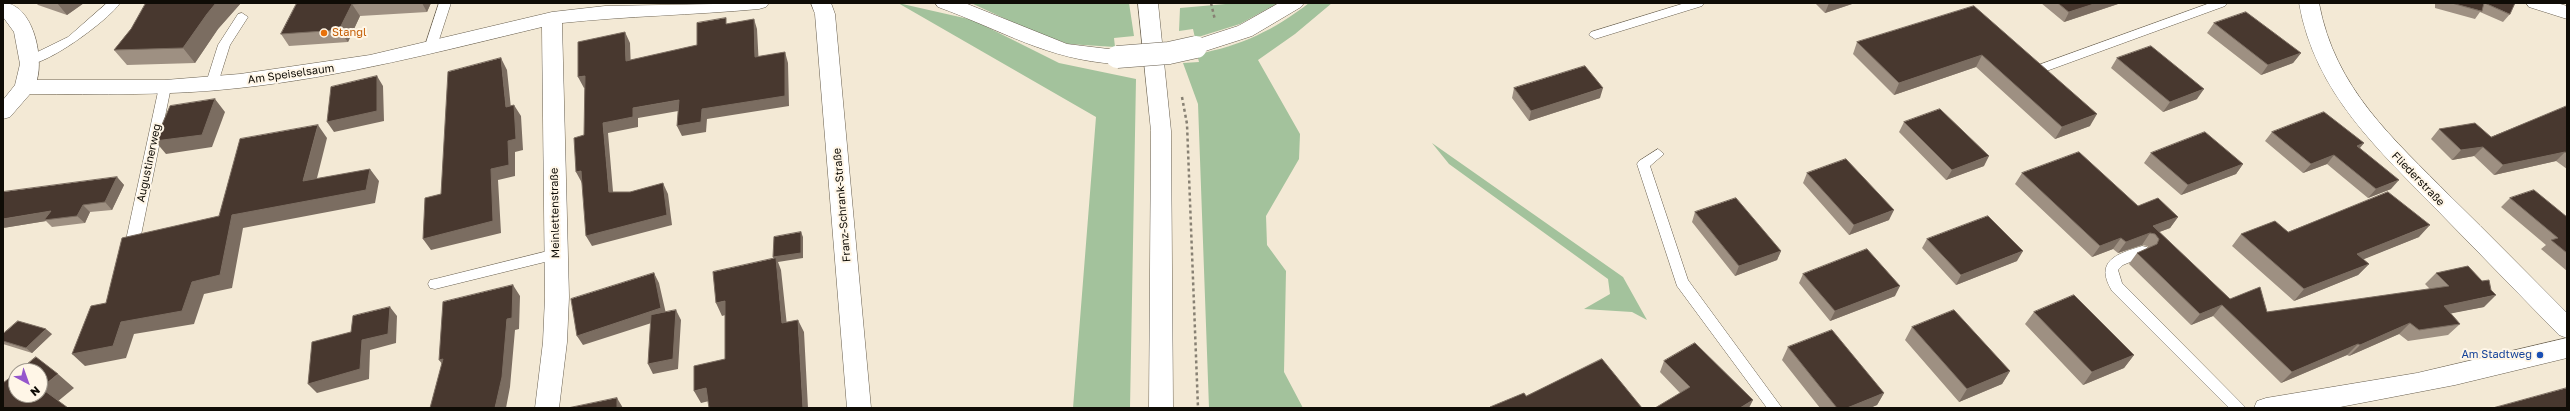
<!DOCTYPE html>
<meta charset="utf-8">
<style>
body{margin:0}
#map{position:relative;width:2570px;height:411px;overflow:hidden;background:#f3e9d5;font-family:"Golos Text",sans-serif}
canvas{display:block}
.frame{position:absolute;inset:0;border:4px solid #0f0c06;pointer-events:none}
.north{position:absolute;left:8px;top:363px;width:40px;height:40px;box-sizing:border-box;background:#fff6e7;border:1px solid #9f988d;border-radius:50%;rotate:139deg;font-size:11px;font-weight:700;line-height:16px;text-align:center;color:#0f0c06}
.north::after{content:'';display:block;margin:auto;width:14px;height:18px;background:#9556cc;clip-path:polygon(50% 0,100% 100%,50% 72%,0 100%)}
</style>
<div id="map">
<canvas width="2570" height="411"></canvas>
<div class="frame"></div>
<div class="north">N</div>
</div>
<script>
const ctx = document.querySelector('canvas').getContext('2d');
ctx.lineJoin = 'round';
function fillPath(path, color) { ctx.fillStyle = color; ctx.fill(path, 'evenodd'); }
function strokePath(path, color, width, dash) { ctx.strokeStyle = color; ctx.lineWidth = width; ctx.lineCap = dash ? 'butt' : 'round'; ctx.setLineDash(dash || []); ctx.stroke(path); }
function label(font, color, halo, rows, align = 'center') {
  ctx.font = font + ' "Golos Text",sans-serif'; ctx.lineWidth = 4; ctx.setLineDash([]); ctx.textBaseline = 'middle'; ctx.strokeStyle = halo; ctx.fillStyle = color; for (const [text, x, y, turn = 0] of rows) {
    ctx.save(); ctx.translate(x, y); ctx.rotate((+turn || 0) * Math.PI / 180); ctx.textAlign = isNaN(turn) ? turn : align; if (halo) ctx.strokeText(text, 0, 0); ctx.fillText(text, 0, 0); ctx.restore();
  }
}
fillPath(new Path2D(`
 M898 3 973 20 1059 63 1136 79 1130 408H1073L1096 117Z
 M971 3H1129L1134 36 1114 38 1115 47 1068 44 1025 28Z
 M1237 3H1278L1240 24 1195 38 1193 29 1179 31 1180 8Z
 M1309 3H1332L1295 34 1258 60 1300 134 1299 159 1266 216 1267 245 1286 271 1284 372 1303 408H1209L1198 104 1183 63 1199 62 1197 54C1241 46 1274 30 1309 3Z
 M1432 143 1623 277 1647 320 1632 312 1584 309 1610 294 1608 279 1449 164Z`), '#a3c29c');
const service = new Path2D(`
 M107 3H120C110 19 43 69 25 64L23 61 25 58 68 37Z
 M439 3H451L436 49 430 53 424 49Z
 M1685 3H1704L1702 6 1595 39 1589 35 1591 32Z
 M2210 3H2227L2225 6 2041 73 2037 74 2031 70 2033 67Z
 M242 13 248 17 230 45 218 83 212 87 208 86 206 83 218 45 238 14Z
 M165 83 171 87 140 240 138 244H128L126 240 159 87Z
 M1658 149 1664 154 1650 166 1688 280 1782 408H1767L1677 286 1637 164 1639 161Z
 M2142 246 2147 247 2149 251 2147 255 2123 265 2118 270 2122 283 2246 408H2229L2112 291C2094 261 2116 254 2142 246Z
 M556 249 561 250 563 254 561 258 435 289 430 288 428 284 430 280 435 279Z`);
const minor = new Path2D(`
 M3 3C33 3 44 57 37 80H165L240 74 370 55 552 12 605 6 769 3 766 7 759 9C693 15 627 16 562 23L569 297 567 342 559 408H535L543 342 545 297 542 27C442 51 342 77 239 88 170 96 100 94 30 94L10 117 3 119V100L15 85 20 64 14 32 3 17Z
 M811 3H831L835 14 871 408H847L815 14Z
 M935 3H965L1067 44 1117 50 1124 52 1127 57 1124 62 1117 64C1047 60 1002 30 938 7Z
 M1279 3H1304L1301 7 1252 36 1196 54 1189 52 1186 47 1189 42 1238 26Z
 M2299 3H2319C2335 89 2393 138 2451 197 2490 235 2528 274 2567 313V338L2559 335C2519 294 2480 254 2440 213 2379 150 2315 94 2299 3Z
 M2526 3H2557L2567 6V19L2529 7Z`);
const tertiary = new Path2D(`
 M2567 338V358L2455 385 2335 408H2254L2257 401 2266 398 2417 373Z`);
const secondary = new Path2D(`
 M1138 3H1158L1171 131 1173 408H1149L1151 131Z`);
strokePath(service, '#685f4f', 1);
strokePath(minor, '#685f4f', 1);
strokePath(tertiary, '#685f4f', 1);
strokePath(secondary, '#685f4f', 1);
strokePath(new Path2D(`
 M1211 3 1215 20
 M1182 97 1187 124 1198 408`), '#878073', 2.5, [3, 3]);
fillPath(service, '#fff');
fillPath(minor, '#fff');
fillPath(tertiary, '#fff');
fillPath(secondary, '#fff');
const minorBridge = new Path2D(`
 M1117 57 1169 53 1196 47`);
strokePath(minorBridge, '#685f4f', 23, []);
strokePath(minorBridge, '#fff', 22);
fillPath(new Path2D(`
 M36 3H84L67 15 38 5Z
 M146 3H241L218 29 195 63 127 65 114 50 131 29Z
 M297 3H431L427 12 360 16 348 42 289 46 281 34Z
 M1815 3H1855L1825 13Z
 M2041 3H2121L2064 22Z
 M2435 3H2515L2510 14 2503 22 2480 12 2475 19 2435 8Z
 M1974 6 2090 126 2055 139 1976 67 1894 95 1853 54 1857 42Z
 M2214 23 2301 53 2293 63 2261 75 2207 33Z
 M2117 58 2197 99 2163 112 2111 68Z
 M1514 88 1600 98 1529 121 1512 98Z
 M2567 106V169L2556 161 2494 175 2474 156 2452 160 2431 139 2439 129 2491 137Z
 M1904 122 1984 166 1946 180 1899 132Z
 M2272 132 2364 143 2360 148 2391 189 2368 198 2327 164 2303 173 2265 141Z
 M2151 153 2243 164 2236 174 2181 195 2144 163Z
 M1807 173 1889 220 1849 235 1803 183Z
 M2022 173 2178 217 2170 228 2159 232 2230 299 2267 312 2430 289 2425 284 2436 273 2484 307 2451 313 2460 324 2448 335 2408 341 2399 334 2349 356 2347 355 2281 383 2213 316 2191 325 2129 264 2137 253 2149 248 2147 246 2142 245 2118 253 2113 249 2092 257 2015 184Z
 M117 177 124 185 112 210 90 212 85 223 52 227 46 221 3 228Z
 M2510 198 2567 217V271L2541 249 2546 245 2501 207Z
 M1695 212 1781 251 1777 260 1735 276 1692 222Z
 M2288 232 2419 237 2363 259 2369 264 2358 275 2294 301 2232 246 2241 234Z
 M1927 239 2017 261 1956 285 1922 248Z
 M1803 274 1895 296 1830 321 1799 283Z
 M2034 312 2134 355 2124 368 2083 385 2025 324Z
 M1912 327 2010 371 2002 384 1959 402 1905 340Z
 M3 334H52L32 353 3 344Z
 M1788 347 1884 393 1877 405 1870 408H1820L1782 360Z
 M1664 361 1749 408 1680 393 1660 372Z`), '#9e9082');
fillPath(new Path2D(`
 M57 3H84L67 15Z
 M216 3H241L218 29 195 63 183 48 207 14Z
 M422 3H431L427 12Z
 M1829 3H1855L1825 13Z
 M2097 3H2121L2064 22 2069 12Z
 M352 4 360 16 348 42 339 30Z
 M754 19 757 29 759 67 755 57Z
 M625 32 630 43 631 71 626 61Z
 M785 52 788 63 789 106 707 119 706 132 682 136 677 126Z
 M2301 53 2293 63 2261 75 2268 65Z
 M1982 55 1976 67 1894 95 1899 83Z
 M501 58 507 70 512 118 506 107Z
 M377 76 383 86 384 121 334 132 327 122Z
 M585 76 591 86 584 88 578 77Z
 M1603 88 1600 98 1529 121 1531 111Z
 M2204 89 2197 99 2163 112 2170 102Z
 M215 99 225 112 212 147 166 154 155 141Z
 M679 100 684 110 638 118V127L608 133 614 203 609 192 603 123 633 108Z
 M514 105 521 116 523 150 515 152V176L498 180 501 233 431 250 423 239 491 169 508 141Z
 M2097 114 2090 126 2055 139 2062 127Z
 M318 125 327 138 313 194 303 181Z
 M2364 143 2356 152 2357 146Z
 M2483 147 2474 156 2452 160 2461 150Z
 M2565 152 2556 161 2494 175 2503 165Z
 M2334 155 2327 164 2303 173 2311 164Z
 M1989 156 1984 166 1946 180 1952 170Z
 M2243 164 2236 174 2181 195 2188 185Z
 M370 169 379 181 375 203 243 228 232 288 204 294 194 324 134 334 126 358 85 366 72 354 121 322 192 282 232 215Z
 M581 171 587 181 582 183 576 172Z
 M117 177 124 185 112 210 105 202Z
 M2399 180 2391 189 2368 198 2376 189Z
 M663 183 668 194 672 225 592 246 586 236Z
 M83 205 90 212 85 223 77 216Z
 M1894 210 1889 220 1849 235 1854 225Z
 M51 211 44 220 46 221 3 228V219Z
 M2178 217 2170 228 2154 234 2150 233 2142 245 2118 253 2126 242 2153 226Z
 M2430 225 2419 237 2347 266 2357 254Z
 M801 232 803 237V258L778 262 781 270 788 335 782 323 776 263 773 257Z
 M2121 238 2113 249 2092 257 2100 246Z
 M1781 251 1777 260 1735 276 1739 266Z
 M2023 251 2017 261 1956 285 1961 275Z
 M2369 264 2358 275 2294 301 2304 289Z
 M654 273 659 283 667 318 583 345 577 336Z
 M513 285 520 296 519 329 515 330 510 387 506 408H495L507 319Z
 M1900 286 1895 296 1830 321 1835 311Z
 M2496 295 2484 307 2433 317 2444 306Z
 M725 301 732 313 722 316 716 303Z
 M2222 305 2213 316 2191 325 2200 314Z
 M390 307 397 316 396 343 370 350 369 379 317 393 308 384 362 340Z
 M676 310 681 320 678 369 653 374 648 364Z
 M798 320 804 332 808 408H803Z
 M2410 323 2399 334 2349 356 2360 345Z
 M46 329 52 334 32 353 26 348Z
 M2358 344 2347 355 2281 383 2292 372Z
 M2134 355 2124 368 2083 385 2092 372Z
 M443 359 447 370 439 360Z
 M2010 371 2002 384 1959 402 1967 389Z
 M58 374 74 388 57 402 41 388Z
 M706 388 713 400 701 403 694 391Z
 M1884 393 1877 405 1870 408H1847Z
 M617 398 623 408H617Z
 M1753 400 1749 408H1740Z`), '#7b6d61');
const building = new Path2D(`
 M146 3H216L207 14 183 48 114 50 131 29Z
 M297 3H367L352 4 339 30 281 34Z
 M2058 3H2097L2069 12Z
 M2452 3H2484L2482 11Z
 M2485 3H2515L2510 14Z
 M1974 6 2097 114 2062 127 1982 55 1899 83 1857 42Z
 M2246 12 2301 53 2268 65 2214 23Z
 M726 18V24L754 19 755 57 785 52V96L702 109 701 122 677 126 679 100 633 108V117L603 123 609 192H630L663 183 667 215 586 236 581 171 576 172 574 138 584 135 585 76 578 77V42L625 32 626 61 697 45V23Z
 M2151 46 2204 89 2170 102 2117 58Z
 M501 58 506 107 514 105 516 139 508 141 509 165 491 169 493 221 423 239 425 198 441 194 448 72Z
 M1585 66 1603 88 1531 111 1514 88Z
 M377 76V111L327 122 331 87Z
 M215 99 202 135 155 141 170 106Z
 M2567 106V153L2565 152 2503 165 2483 147 2461 150 2439 129 2475 123 2491 137Z
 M1940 109 1989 156 1952 170 1904 122Z
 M2324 112 2364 143 2357 146 2399 180 2376 189 2334 155 2311 164 2272 132Z
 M318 125 303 181 370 169 366 190 232 215 220 275 192 282 182 311 121 322 113 346 72 354 91 306 106 303 122 238 219 216 240 139Z
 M2205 132 2243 164 2188 185 2151 153Z
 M2079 152 2138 206 2158 198 2178 217 2153 226 2230 299 2260 287 2267 312 2449 286 2436 273 2468 266 2482 281 2489 280 2491 290 2496 295 2444 306 2460 324 2419 330 2410 323 2360 345 2358 344 2292 372 2222 305 2200 314 2137 253 2157 244 2159 239 2155 234 2150 233 2126 242 2121 238 2100 246 2022 173Z
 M1846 159 1894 210 1854 225 1807 173Z
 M117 177 105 202 83 205 77 216 44 220 51 211 3 219V192Z
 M2534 190 2567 217V253L2551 240 2558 238 2510 198Z
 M2388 192 2430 225 2357 254 2369 264 2304 289 2241 234 2275 221 2288 232Z
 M1736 198 1781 251 1739 266 1695 212Z
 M1988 216 2023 251 1961 275 1927 239Z
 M801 232V253L773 257 774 237Z
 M1867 249 1900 286 1835 311 1803 274Z
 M776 258 782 323 798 320 803 408H709L706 388 694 391V366L725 359V301L716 303 713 272Z
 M654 273 661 308 577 336 571 299Z
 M513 285 512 318 507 319 502 377 495 408H430L443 359 439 360 443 302Z
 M2074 295 2134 355 2092 372 2034 312Z
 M390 307 388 334 362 340 360 369 308 384 312 342 351 332 353 316Z
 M676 310 673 359 648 364 651 315Z
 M1954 310 2010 371 1967 389 1912 327Z
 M18 321 46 329 26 348 3 341V334Z
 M1832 330 1884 393 1847 408H1837L1788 347Z
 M1695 343 1753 400 1740 408H1655L1690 387 1664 361Z
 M36 357 58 374 41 388 68 408H3V383L16 373V395H40V371H19Z
 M1602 359 1642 408H1490V407L1524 393 1526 396Z
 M2567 388V408H2493Z
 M617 398V408H568Z`);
fillPath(building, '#48382f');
strokePath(building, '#7b6d61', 1);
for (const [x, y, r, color] of [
 [324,33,4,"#e8710a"],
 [2540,355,4,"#1a4fb4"]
]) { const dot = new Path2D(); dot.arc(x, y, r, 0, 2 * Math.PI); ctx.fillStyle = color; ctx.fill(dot); strokePath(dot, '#fff6e7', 1.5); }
label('11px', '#c56008', '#fff6e7', [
 ["Stangl",332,33]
], 'left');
label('11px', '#0f0c06', '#fff6e7', [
 ["Am Speiselsaum",291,74,-8],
 ["Augustinerweg",149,163,-78],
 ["Fliederstraße",2418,179,46],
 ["Franz-Schrank-Straße",842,205,-95],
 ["Meinlettenstraße",555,213,-91]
]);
label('11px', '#164399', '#fff6e7', [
 ["Am Stadtweg",2532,355]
], 'right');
</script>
